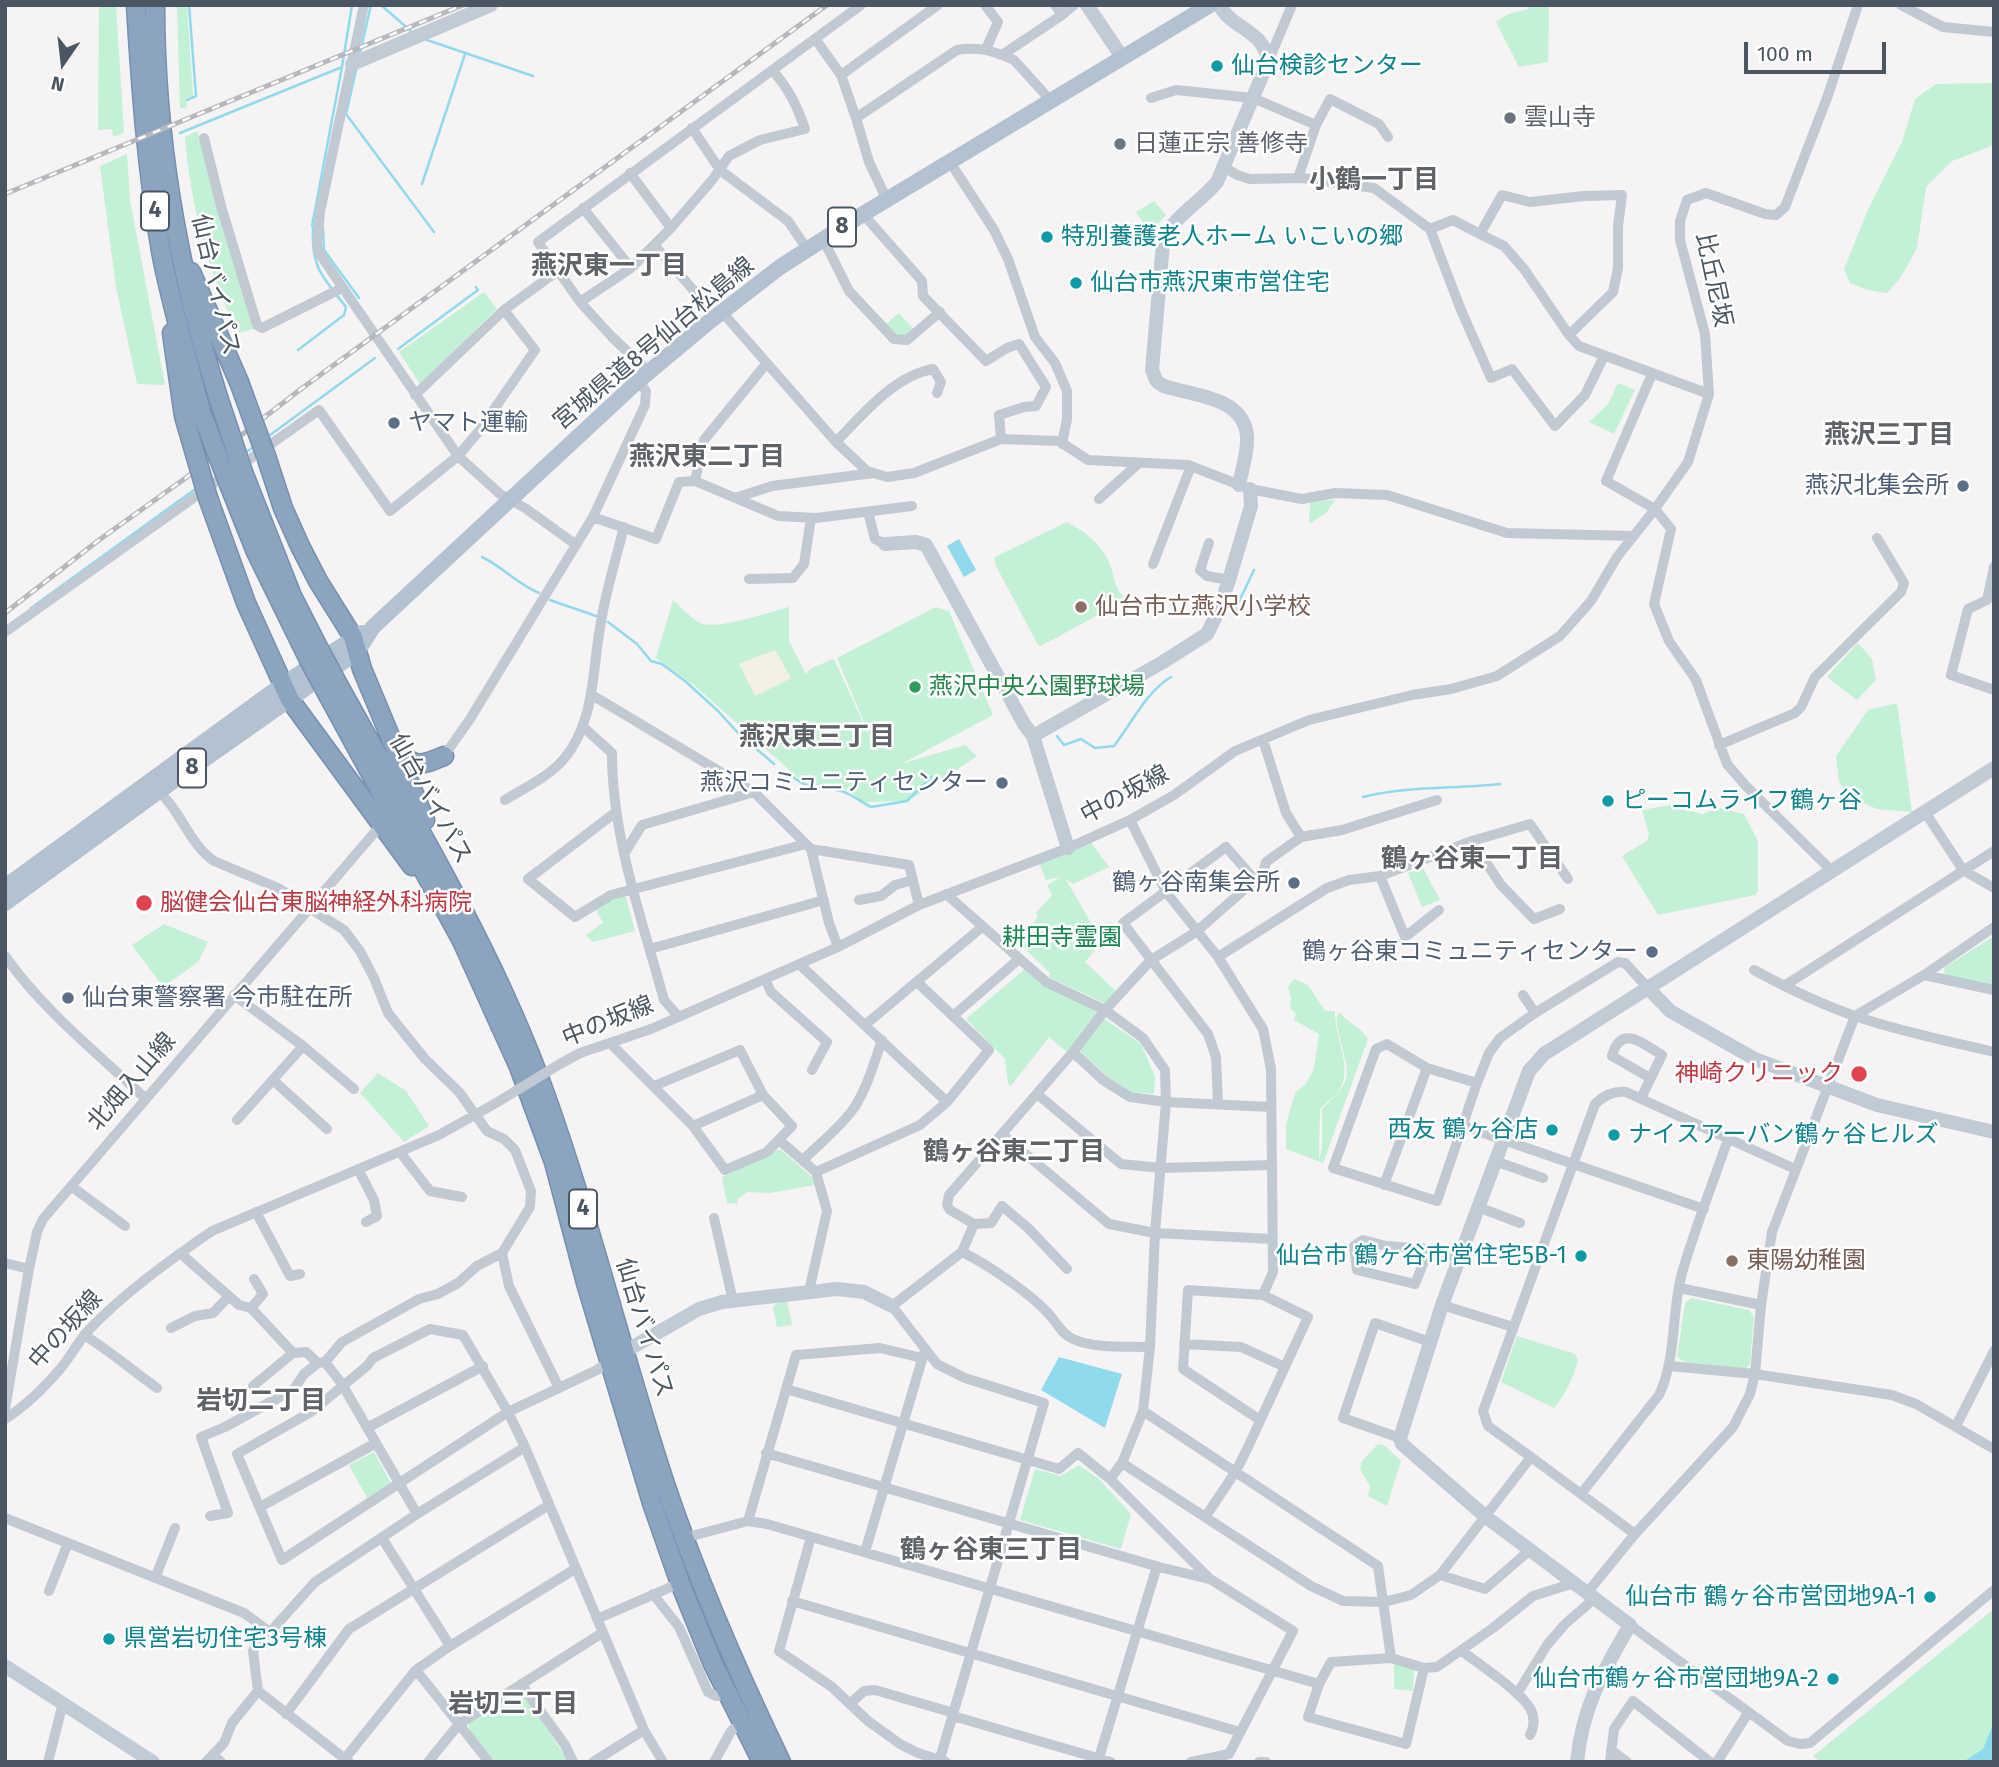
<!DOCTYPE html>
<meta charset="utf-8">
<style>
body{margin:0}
#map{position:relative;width:1999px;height:1767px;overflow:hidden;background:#f5f3f3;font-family:"Fira Sans",sans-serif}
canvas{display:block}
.frame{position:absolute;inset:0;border:7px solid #4a5661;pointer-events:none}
.north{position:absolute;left:28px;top:28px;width:70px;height:70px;-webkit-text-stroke:5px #fff;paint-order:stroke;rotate:194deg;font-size:19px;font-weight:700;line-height:28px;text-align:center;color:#4a5661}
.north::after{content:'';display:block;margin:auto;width:24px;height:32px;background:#4a5661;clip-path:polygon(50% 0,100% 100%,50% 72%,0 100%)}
.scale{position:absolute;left:1744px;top:42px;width:142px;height:32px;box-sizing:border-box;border:4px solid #4a5661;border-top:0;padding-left:9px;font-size:21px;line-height:24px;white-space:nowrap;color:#4a5661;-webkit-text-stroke:5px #fff;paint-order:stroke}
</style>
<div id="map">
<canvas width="1999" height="1767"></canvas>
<div class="frame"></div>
<div class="north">N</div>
<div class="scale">100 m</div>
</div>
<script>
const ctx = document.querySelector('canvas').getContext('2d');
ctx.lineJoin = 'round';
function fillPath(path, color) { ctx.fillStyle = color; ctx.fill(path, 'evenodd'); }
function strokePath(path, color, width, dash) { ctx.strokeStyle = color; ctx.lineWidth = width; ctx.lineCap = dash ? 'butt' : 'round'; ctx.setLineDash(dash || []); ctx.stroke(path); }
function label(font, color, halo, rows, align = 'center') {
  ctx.font = font + ' "Fira Sans","Noto Sans JP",sans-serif'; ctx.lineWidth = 5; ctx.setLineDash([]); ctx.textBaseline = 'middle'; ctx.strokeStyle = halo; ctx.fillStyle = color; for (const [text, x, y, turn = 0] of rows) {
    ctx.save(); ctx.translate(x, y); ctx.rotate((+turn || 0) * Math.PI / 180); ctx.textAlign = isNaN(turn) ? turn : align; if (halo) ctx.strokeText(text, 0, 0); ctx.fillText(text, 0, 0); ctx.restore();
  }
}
fillPath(new Path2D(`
 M99 5H116L124 133 113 137 112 129 98 130Z
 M177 5H187L193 96 186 98 187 107 180 109Z
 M1528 5H1549L1548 62 1519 67 1496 22 1508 14 1529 9Z
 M1994 83V145L1952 161 1926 187 1917 248 1901 277 1887 293 1868 290 1850 283 1844 269 1867 212 1902 142 1915 99 1936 84Z
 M197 131 253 329 239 333C208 276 190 201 185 137Z
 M127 154 130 200 165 385 137 384 116 287 100 166Z
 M1154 201 1166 215 1159 223 1153 237 1136 212Z
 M484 292 497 309 420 384 399 352Z
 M899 313 914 330 906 336H899L886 324Z
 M1618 383 1635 390 1614 434 1589 422 1608 404Z
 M1335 500 1326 513 1309 524 1310 501Z
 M1067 522C1084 531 1099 542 1108 560 1115 574 1113 590 1127 599L1041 646 1038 645 995 564V557Z
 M673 600C681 607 689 616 698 622 714 632 769 612 789 607V641L806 674 810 669 833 659 835 661 876 751 837 658 936 607 949 611 993 715 901 764 965 745 977 756 926 791 905 801 865 802 847 790 804 783 695 686 656 658Z
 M1858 643 1872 659 1876 680 1857 700 1827 677Z
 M1897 703 1912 812 1877 809 1851 798 1839 782 1836 756 1868 710Z
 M1670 805 1702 814 1719 808 1744 814 1758 841V891L1755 895 1658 915 1622 856 1647 841 1649 834 1642 810Z
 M1089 840 1109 867 1073 884 1065 878 1102 942 1085 962 1118 993 1111 1001 1104 1003 1048 977 1050 973 1019 943 1038 916 1036 913 1052 895 1047 885 1061 877 1046 880 1039 863Z
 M1423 868 1440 900 1422 907 1408 873Z
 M625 894 635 931 593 942 586 935 603 923 595 908Z
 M164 924 208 942 198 962 163 987 132 945Z
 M1994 936V987L1945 976 1944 968Z
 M1025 969 1040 984 1096 1011 1098 1016 1067 1052 1049 1037 1011 1086 1008 1084 1005 1059 966 1019Z
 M1294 979 1308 985 1325 1011H1335C1334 1037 1353 1067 1340 1089 1336 1096 1327 1102 1320 1109L1319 1160 1322 1148V1109C1356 1078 1348 1075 1339 1034 1337 1026 1335 1019 1339 1012 1348 1023 1361 1027 1368 1039L1323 1163 1286 1149V1124L1295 1093 1306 1084 1314 1069 1319 1034 1294 1020 1296 1014 1290 1008 1291 998 1288 987Z
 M1103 1018 1141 1044 1155 1077 1154 1094 1130 1092 1107 1076 1080 1051Z
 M378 1073 406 1091 429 1126 404 1142 360 1093Z
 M780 1149 813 1178 815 1185 770 1193 747 1192 738 1199 737 1204 727 1203 722 1177Z
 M1691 1298 1749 1310 1754 1317 1750 1364 1746 1369 1687 1363 1677 1357 1685 1303Z
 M787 1301 792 1325 777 1327 773 1307 777 1303Z
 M1517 1336 1575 1354 1578 1360C1573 1379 1566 1393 1554 1408L1501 1382Z
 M1378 1444 1385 1446 1401 1461 1387 1506 1368 1496 1370 1486 1360 1470 1362 1461Z
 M374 1452 391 1483 367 1498 349 1465Z
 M1079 1465 1099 1479 1131 1514 1121 1549 1020 1520 1035 1469 1061 1476Z
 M1994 1609V1762H1820L1813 1756Z
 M1394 1662 1414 1668 1413 1691 1394 1689Z
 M521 1690 569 1762H496L470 1731 468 1722Z`), '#c3f1d5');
fillPath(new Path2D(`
 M775 650 791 678 755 696 739 664Z`), '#f5f0e5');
fillPath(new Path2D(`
 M959 539 976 570 964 577 947 546Z
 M1059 1357 1122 1374 1105 1428 1041 1390Z
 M1994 1722V1762H1963L1983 1749Z`), '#90daee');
strokePath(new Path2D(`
 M381 5 412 32
 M424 39 533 76
 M359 57 371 5
 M357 66 346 114 434 232
 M342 67 352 5
 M187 100 196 96 189 5
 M180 133 342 67 312 226
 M422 184 465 54
 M323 228 324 250 359 298
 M398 349 478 290 476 287
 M298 350 344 315 346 307C322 276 311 268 313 227
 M266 438 375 358
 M243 454 255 446
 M482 557C503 567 517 584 539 593
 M550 600 596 616
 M31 608 198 487
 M1235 610 1254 570
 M608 622 637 644 651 661 662 664 685 681 718 711 738 733 774 764
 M1057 736 1064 745 1081 739 1095 748 1114 746C1131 724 1147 691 1171 677
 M789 774C814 794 815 784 841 791 852 794 861 802 871 807L907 801 931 777
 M1363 797C1407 786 1454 789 1500 784`), '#90daee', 2.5);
const highway = new Path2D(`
 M136 5C141 88 147 169 161 251 171 305 188 359 201 412
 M155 5C155 138 178 270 218 397
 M191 272 239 382
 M172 333 184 416
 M266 456 283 508 300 546 318 581 353 637 362 669 425 820
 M243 472 292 596 319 649
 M228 482 256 552 308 658
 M208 498 246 603 290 700 412 866
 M334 677C409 814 492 946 545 1094 591 1222 622 1354 665 1484 697 1579 737 1671 781 1762
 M323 686 462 941 519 1067 554 1162 586 1283 652 1503 680 1583 713 1664 762 1762
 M398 750C415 769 422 765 444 756`);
strokePath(highway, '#7690ad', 21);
strokePath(new Path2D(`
 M364 5 320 212 317 244 319 253 458 456 500 494 525 508 575 544
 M985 5 998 22 986 49
 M1055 5 1062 15 1074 5
 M1901 5 1943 27 1994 32
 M816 40 841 75 856 118 957 50C974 47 986 49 1002 55L1062 15
 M1002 55 1014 60 1051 101
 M1268 62 1292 5
 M841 75 938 5
 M1151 98 1176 90 1253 98 1316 125
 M856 118 869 162 887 200
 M692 128 720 170 788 221 807 249
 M204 138 221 206 257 325 262 328 342 288
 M950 162 994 230 1008 259 1035 337 1055 363 1067 391V419L1062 444
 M1224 167 1237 175 1250 179 1303 178 1374 188 1430 229 1461 310 1491 378 1512 369 1555 426 1585 395 1604 356
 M630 173 671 228 631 268
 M1298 178 1316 125 1330 99 1379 124 1388 137
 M583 208 631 268 580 302 538 242 861 5
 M863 214 922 281 923 296 986 361 1007 348 1019 344 1046 387 1036 406 1024 407 999 415 1001 439
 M671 228 713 179 729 156 760 140 805 129C797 106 789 89 773 71
 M1430 229 1453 220 1480 234 1502 195 1530 202 1584 196 1622 195 1618 226V268L1613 292 1569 335 1524 269 1504 246 1480 234
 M823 239 849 291 894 339 907 340 940 312
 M655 246 695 292
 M580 302 612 337 649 372
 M722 312 836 442 867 471 887 477 914 473 1001 439 1059 441 1088 460 1188 465 1250 489 1302 499 1335 493 1387 495 1507 533 1634 536
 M1569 335 1579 346 1709 394
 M1652 374 1606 481 1655 509 1671 529 1654 604 1669 641 1696 680 1727 764 1746 786 1832 871
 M415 395 504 310 559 270
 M836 442C863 414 894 376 933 369L941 382 937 393
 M240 466 319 410 390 511 458 456 479 431 535 350 504 310
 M695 481 704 440 766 364
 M735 498 772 486 873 473
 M1099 499 1139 463
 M868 512 875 539 885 544
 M593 517 656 539 679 482 695 481 778 516 816 518 912 506
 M1209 543 1200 570 1207 576 1229 580
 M1153 564 1191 466
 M749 579 793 578 804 564 811 518
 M1987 600 1968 609 1951 675 1994 690
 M1987 600 1994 567
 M5 632 227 474
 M592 695 754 792 811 849 909 865 919 905
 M582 726 612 753C612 838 642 919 664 1000L679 1017
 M1263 740 1286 813 1301 837
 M1719 745 1795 713 1801 707 1815 677 1901 592 1904 583 1877 538
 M444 756 470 719 593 517 645 405 646 391 638 381
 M157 790C180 809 189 844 214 861L278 888 344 930 360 951 374 978 388 1013 425 1059 459 1092 487 1131 504 1139 515 1150 531 1191 530 1207 502 1253 509 1286 559 1388
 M505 800C524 788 548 777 563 760 596 722 592 668 601 622 606 590 616 559 624 527
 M616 812 528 879 575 917 611 895 806 844
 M1925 812 1963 870 1994 888
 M1130 820 1166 892 1218 957 1263 1029 1271 1069 1273 1272 1263 1295
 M1472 841 1501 885 1534 919 1560 909
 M811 849 829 923 838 947
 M624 854 642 825 754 792
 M1380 876 1405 937 1439 910
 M946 894 1046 982 1105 1010 1143 1038 1165 1070 1166 1102 1155 1233 1150 1347 1143 1411 1122 1463 1110 1479
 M859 900 881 896 895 885 913 880
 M1994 927 1924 975 1855 1016 1772 1232 1761 1305 1755 1374 1892 1395 1916 1404 1994 1449
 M650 949 824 900
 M5 956C43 1010 97 1053 145 1098
 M1218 957 1327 888 1349 880 1380 876 1472 841 1530 824 1568 879
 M799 964 947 1102
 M1754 970C1787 988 1822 1005 1858 1017 1902 1032 1948 1041 1994 1052
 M1924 975 1994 990
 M765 979 771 992 827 1042 812 1070
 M1784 986 1994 851
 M234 995 303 1046 354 1089
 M1523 995 1535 1013
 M953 1016 1019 959
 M865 1025 982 927
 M610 1043 693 1126 725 1170 767 1152 792 1126 763 1095 740 1050 654 1086
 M1073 1052 1103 1080 1130 1097 1166 1102 1271 1107
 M560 1064 580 1053 651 1029 838 947 919 905 1068 848 1130 820 1174 795 1235 751 1309 720 1412 695 1451 689 1497 676 1560 636 1591 601 1617 557 1655 509 1688 462 1709 394 1705 334 1680 240V221L1687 200 1706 193 1765 214 1776 215 1785 207 1827 98 1858 5
 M274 1081 327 1129
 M1477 1083 1427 1068 1387 1044 1376 1049 1333 1168 1437 1201 1477 1083 1489 1053 1500 1038 1535 1013 1618 962 1625 963 1648 988
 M1037 1094 1121 1164 1161 1168 1272 1165
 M1641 1098 1662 1055C1643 1044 1621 1023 1612 1056L1650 1078
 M1218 1104 1216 1057 1208 1034 1123 923 1226 847 1255 880
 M237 1120 303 1046
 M693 1126 763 1095
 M1463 1126 1704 1209
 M1003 1135 1109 1224 1155 1233 1272 1239
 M779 1140 816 1172 827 1211 809 1291
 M400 1152 430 1191 462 1197
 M803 1160C820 1143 840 1128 854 1108 867 1088 874 1063 882 1040
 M1495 1161 1543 1178
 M358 1169 374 1200 377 1216 366 1222
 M816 1172 920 1125 947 1102 989 1050 917 982
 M1384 1185 1427 1068
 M71 1186 125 1226
 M1478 1207 1520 1223
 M256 1212 290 1276 300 1274
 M714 1218 733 1301
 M974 1224 991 1223 1002 1206 1028 1228 1067 1269
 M1429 1249 1415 1284 1357 1270 1354 1246 1363 1240 1386 1246 1429 1249 1459 1258
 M962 1252C987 1264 1028 1292 1047 1312 1056 1321 1061 1334 1073 1339 1095 1349 1126 1346 1150 1347
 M180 1253 239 1305 251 1308 293 1353
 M5 1263 29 1269
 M1680 1288 1761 1305
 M1442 1305 1513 1327
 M251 1308 263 1294 254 1279
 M171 1328 195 1316 213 1313 229 1296
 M84 1335C110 1351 133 1371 157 1388
 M1184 1344 1241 1347 1285 1367
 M609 1361 597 1370 508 1412 282 1560 237 1454 311 1412 367 1366 373 1358 430 1329 463 1335 508 1412 525 1447 644 1730 663 1762
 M325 1362 342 1384 417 1514
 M318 1363 325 1362 342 1342 419 1299 438 1294 458 1283 477 1266 502 1253
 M786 1389 1059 1469 1078 1453 1110 1479 1210 1579 1293 1631 1229 1754 1191 1762
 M5 1409 29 1269 37 1232 43 1219 381 825
 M1143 1411 1378 1566 1391 1658
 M5 1419C27 1405 44 1388 61 1368 70 1357 77 1344 86 1333 121 1295 170 1260 212 1231L439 1135 496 1103
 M1956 1426 1994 1351
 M367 1428 483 1366
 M1400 1438 1343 1418 1375 1323 1430 1342
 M766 1453 1159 1567 1209 1579
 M1531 1457 1635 1534
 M1122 1463 1311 1586 1343 1601 1384 1602 1411 1595 1440 1575 1531 1457 1488 1426 1483 1411 1595 1104C1605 1095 1613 1091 1626 1092L1795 1169
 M1581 1494 1659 1395C1677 1357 1671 1313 1682 1273 1695 1228 1713 1183 1728 1139
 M260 1507 376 1443
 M210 1516 228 1513 201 1437 225 1427 294 1389 304 1374 318 1363 306 1352 293 1353 253 1386
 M1206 1516 1236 1471 1248 1447 1308 1317 1263 1295 1188 1290 1183 1369 1260 1420
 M5 1518 244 1613 270 1632
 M748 1521 796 1355 880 1348 922 1358
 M811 1537 779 1651 832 1687 868 1721 900 1744 918 1753 946 1762
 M382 1538 450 1646
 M684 1538 748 1521 767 1524 1319 1684
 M865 1552 924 1353
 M1440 1575 1485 1589 1530 1550
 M155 1578 175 1528
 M49 1591 68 1543
 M1587 1593 1635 1534 1733 1427 1750 1394 1755 1374 1669 1366
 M653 1594 679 1627 708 1692 716 1696 728 1694
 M792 1601 1240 1732
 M597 1619 680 1583
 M1630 1625 1788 1741 1800 1744 1810 1743 1994 1590
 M1462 1651C1480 1665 1520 1691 1530 1708 1535 1717 1534 1727 1530 1735
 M1424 1668 1406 1744 1308 1717 1319 1684 1331 1662 1391 1658 1424 1668 1437 1667 1493 1628 1533 1596 1574 1583
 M416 1670 489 1762
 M521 1684 565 1745 573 1762
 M1517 1694 1547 1645 1565 1624 1594 1599
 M851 1703 864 1691 875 1690 954 1713
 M286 1714 349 1629 549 1505
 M953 1716 1111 1762
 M1611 1750 1627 1762
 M213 1754 221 1762
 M1099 1758 1157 1566
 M343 1761 416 1670 450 1646 575 1569
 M48 1762 63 1703
 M206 1762 224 1743 232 1723 258 1691
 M349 1762 258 1691 253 1651 315 1582 417 1514 525 1447
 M428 1762 459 1724 602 1633
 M593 1762 644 1730
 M714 1762 731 1731 742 1723
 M939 1762 1044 1403 965 1378 937 1364 892 1306 962 1252 974 1224 950 1210 947 1205 949 1195 1073 1052 1105 1010 1151 960 1196 932 1263 873 1266 862 1301 837 1342 830 1437 800
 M1259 1762H1266
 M1610 1762 1614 1729 1633 1701 1710 1762
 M1717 1762 1748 1713`), '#c1cad2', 10);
strokePath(new Path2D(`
 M1087 5 1122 57
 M1219 5C1233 30 1265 30 1268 62L1217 182C1199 204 1173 215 1163 243L1152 370C1154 373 1154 377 1156 380 1160 386 1169 388 1175 389 1203 397 1244 400 1247 436 1248 453 1242 469 1239 485
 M352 64 491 5
 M885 544 916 542 926 545 1024 724 1033 736
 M1068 848 1033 736 1163 662 1207 634 1218 612 1229 580 1251 506 1250 489
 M1648 988 1670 1011 1755 1059 1877 1105 1994 1132
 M617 1356 699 1309 722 1302 837 1289 864 1292 892 1306
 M5 1666 153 1762
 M1577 1762C1582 1708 1603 1671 1630 1625L1486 1517 1402 1444 1400 1438 1442 1305 1529 1071 1544 1054 1994 768`), '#c1cbd6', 14);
strokePath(new Path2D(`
 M5 887 282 685 362 633
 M5 903 159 791 357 652 373 627 638 381 705 325 780 267 863 214 1210 5`), '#b3c2d1', 16);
strokePath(highway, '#8ba5c1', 18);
const rail = new Path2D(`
 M5 194 463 5
 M5 613 99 540 187 477 301 389 827 5`);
strokePath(rail, '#b5b8bd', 5);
strokePath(rail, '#fff', 2.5, [8]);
const highwayBridge = new Path2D(`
 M239 382 266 456
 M218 397 243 472
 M201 412 228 482
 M184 416 208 498
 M319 649 334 677
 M308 658 323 686`);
strokePath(highwayBridge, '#7690ad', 21, []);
strokePath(new Path2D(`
 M496 1103 560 1064`), '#c1cad2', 10);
strokePath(highwayBridge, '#8ba5c1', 18);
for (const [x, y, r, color] of [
 [1217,66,7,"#0f9aa8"],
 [1510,118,7,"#6b7280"],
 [1120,144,7,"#6b7280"],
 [1047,237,7,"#0f9aa8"],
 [1076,283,7,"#0f9aa8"],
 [394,423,7,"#5c6f8a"],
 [1963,486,7,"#5c6f8a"],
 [1081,607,7,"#8d6e63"],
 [915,687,7,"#2e9e5b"],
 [1002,783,7,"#5c6f8a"],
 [1608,801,7,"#0f9aa8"],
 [1294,883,7,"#5c6f8a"],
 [144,903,9,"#e0444e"],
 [1652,952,7,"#5c6f8a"],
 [68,998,7,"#5c6f8a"],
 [1859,1074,9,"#e0444e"],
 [1552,1130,7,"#0f9aa8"],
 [1614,1135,7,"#0f9aa8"],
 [1581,1256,7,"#0f9aa8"],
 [1732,1261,7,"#8d6e63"],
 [1930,1597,7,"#0f9aa8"],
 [109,1639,7,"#0f9aa8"],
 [1833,1679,7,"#0f9aa8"]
]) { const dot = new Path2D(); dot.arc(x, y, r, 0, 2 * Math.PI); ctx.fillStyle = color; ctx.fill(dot); strokePath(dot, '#fff', 2.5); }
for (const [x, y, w] of [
 [155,211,28],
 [842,227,28],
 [192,768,28],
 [583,1209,28]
]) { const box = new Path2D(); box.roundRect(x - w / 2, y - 19.5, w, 39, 5); ctx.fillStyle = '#fff'; ctx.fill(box); strokePath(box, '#4a5661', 2); }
label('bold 23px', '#4a5661', null, [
 ["4",155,211],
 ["8",842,227],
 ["8",192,768],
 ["4",583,1209]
]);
label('24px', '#0d838f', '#fff', [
 ["仙台検診センター",1231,66],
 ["特別養護老人ホーム いこいの郷",1061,237],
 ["仙台市燕沢東市営住宅",1090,283],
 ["ピーコムライフ鶴ヶ谷",1622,801],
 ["西友 鶴ヶ谷店",1538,1130,"right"],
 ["ナイスアーバン鶴ヶ谷ヒルズ",1628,1135],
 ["仙台市 鶴ヶ谷市営住宅5B-1",1567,1256,"right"],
 ["仙台市 鶴ヶ谷市営団地9A-1",1916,1597,"right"],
 ["県営岩切住宅3号棟",123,1639],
 ["仙台市鶴ヶ谷市営団地9A-2",1819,1679,"right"]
], 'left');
label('24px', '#5b616d', '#fff', [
 ["雲山寺",1524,118],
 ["日蓮正宗 善修寺",1134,144]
], 'left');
label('24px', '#4a5661', '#fff', [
 ["比丘尼坂",1713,280,78],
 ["仙台バイパス",215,285,77],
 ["宮城県道8号仙台松島線",654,344,-40],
 ["中の坂線",1125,795,-28],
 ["仙台バイパス",430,799,61],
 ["中の坂線",608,1022,-22],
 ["北畑入山線",132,1082,-49],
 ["仙台バイパス",644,1328,73],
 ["中の坂線",66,1330,-48]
]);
label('24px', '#4e5e75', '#fff', [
 ["ヤマト運輸",408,423,"left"],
 ["燕沢北集会所",1949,486],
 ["燕沢コミュニティセンター",988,783],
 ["鶴ヶ谷南集会所",1280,883],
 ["鶴ヶ谷東コミュニティセンター",1638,952],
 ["仙台東警察署 今市駐在所",82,998,"left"]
], 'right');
label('24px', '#785e54', '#fff', [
 ["仙台市立燕沢小学校",1095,607],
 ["東陽幼稚園",1746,1261]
], 'left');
label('24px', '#27864d', '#fff', [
 ["燕沢中央公園野球場",929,687]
], 'left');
label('24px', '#be3a42', '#fff', [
 ["脳健会仙台東脳神経外科病院",160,903],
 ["神崎クリニック",1843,1074,"right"]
], 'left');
label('24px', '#17864f', '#fff', [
 ["耕田寺霊園",1062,938]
]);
label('bold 26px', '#5f6368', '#fff', [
 ["小鶴一丁目",1374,181],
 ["燕沢東一丁目",609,267],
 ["燕沢三丁目",1889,436],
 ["燕沢東二丁目",707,458],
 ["燕沢東三丁目",817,738],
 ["鶴ヶ谷東一丁目",1472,860],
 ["鶴ヶ谷東二丁目",1014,1153],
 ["岩切二丁目",261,1402],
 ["鶴ヶ谷東三丁目",991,1551],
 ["岩切三丁目",513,1705]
]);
</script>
